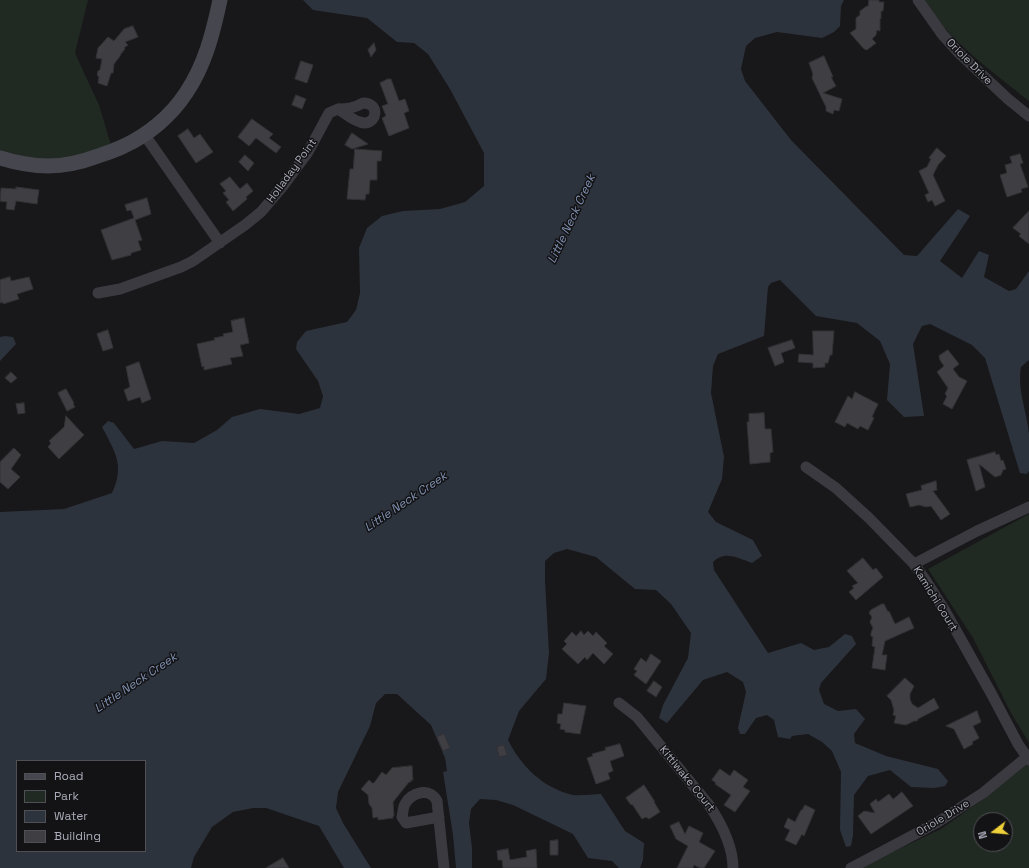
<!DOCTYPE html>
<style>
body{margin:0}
#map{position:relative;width:1029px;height:868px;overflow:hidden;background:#181719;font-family:"Space Grotesk",sans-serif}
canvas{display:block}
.legend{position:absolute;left:16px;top:760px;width:130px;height:92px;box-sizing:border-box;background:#131214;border:1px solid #4f5056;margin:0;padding:5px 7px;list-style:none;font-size:12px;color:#aaacb9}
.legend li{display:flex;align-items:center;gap:8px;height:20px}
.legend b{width:20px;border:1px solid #4f5056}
.north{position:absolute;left:973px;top:812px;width:40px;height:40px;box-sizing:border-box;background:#131214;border:1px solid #4f5056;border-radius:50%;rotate:254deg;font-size:11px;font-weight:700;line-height:16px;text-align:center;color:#aaacb9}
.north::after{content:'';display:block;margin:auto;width:14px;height:18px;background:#efd239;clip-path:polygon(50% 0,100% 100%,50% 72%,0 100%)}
</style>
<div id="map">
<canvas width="1029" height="868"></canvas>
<ul class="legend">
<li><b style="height:5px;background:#46474e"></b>Road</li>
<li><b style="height:11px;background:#212923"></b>Park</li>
<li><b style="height:11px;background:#2d333d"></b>Water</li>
<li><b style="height:11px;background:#3f3f43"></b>Building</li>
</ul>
<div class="north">N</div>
</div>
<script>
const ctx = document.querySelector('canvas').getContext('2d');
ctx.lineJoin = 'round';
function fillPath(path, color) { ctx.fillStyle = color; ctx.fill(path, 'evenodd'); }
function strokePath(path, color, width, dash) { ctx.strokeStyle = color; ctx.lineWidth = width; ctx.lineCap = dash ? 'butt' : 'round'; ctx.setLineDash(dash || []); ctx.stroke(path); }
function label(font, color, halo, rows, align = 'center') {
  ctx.font = font + ' "Space Grotesk",sans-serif'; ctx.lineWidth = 3; ctx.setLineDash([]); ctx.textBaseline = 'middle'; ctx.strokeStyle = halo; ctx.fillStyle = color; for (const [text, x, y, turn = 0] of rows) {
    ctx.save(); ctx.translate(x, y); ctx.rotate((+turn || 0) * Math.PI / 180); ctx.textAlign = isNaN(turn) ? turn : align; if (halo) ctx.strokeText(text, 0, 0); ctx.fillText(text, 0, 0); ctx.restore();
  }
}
fillPath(new Path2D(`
 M0 0H88L75 53 99 105 115 158 79 167 0 165Z
 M924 0H1029V101C992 71 949 42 924 0Z
 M1029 514V743L1011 713 973 638 928 569Z
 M1029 762V868H851L886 855 941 829 982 800ZM981 820H1005V844H981Z`), '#212923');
fillPath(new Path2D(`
 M303 0H844L841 6 840 26 834 32 822 38 777 32 755 38 746 46 741 69 745 81 791 140 904 255 917 256 958 209 970 216 940 261 962 278 979 251 989 255 984 277 1009 291 1016 289 1029 271V360L1021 367C1017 390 1027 411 1029 434 1029 446 1029 459 1029 471L1027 474 1020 473 985 358 972 345 930 324 922 326 913 344 924 416 904 417 887 400 890 364 880 341 857 323 816 316 780 280 771 283 768 287 764 336 718 354 713 366 711 393 724 457 722 479 708 512 716 522 753 540 762 556 752 563C738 558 725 550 713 562L714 570 768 653 801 643 814 650 829 647 845 634 852 636 856 644 821 683 819 690 824 704 838 711 856 709 865 719 854 734 855 743 886 756 938 769 948 781 945 786 934 788 911 787 890 770 868 776 854 795 853 835 851 846 846 847 840 830 841 772 832 751 822 742 808 734 792 736 790 739 778 737 774 720 767 715 756 718 745 734H740L738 728 746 692 743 682 727 672 703 680 667 723 659 718 663 705 688 658 691 633 671 604 656 590 635 589 596 557 567 549 554 553 545 561V580L549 653 546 679 519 711 508 740C521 766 543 788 573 795 581 796 592 794 601 794L625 831 644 843 643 860 640 868H619L612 861 588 858 573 834 513 805 496 800 480 799 471 809 469 823 472 848V868H456L453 835 443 772 447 771 445 758 431 725 397 694H385L376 703 370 726 338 792 336 808 343 823 371 868H344L319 826 266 808H253L233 812 212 827 194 857 191 868H0V512L64 509 112 493C125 465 115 452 102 427L108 421 114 423 134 449 162 441 194 443 217 430 232 417 260 409 299 414 320 408 323 396 318 381 296 349 297 342 306 331 347 322 356 310 360 293 359 248 367 228 382 216 403 211 440 209 465 202 484 186V153L450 89 428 54 414 43 397 42 367 18 313 10ZM17 761H145V851H17Z
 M5 336 13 337 16 344 0 361V337Z`), '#2d333d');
const building = new Path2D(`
 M869 0H879V2H884L883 11H881V19L880 18V31L877 30 876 35 872 39 876 43 867 50 864 49 850 33 856 29V18L860 15V11L867 6H868Z
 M133 26 138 37 125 42 128 45 124 48 125 49 120 55H121L114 64 113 73H111L107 86 98 83 99 77 97 75 98 71 100 70 102 59 96 58 98 48 108 37 114 41 124 29Z
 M374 43 376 50 371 57 368 50Z
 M824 56 833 77H831L836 86 823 93 842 99 839 111 834 110 833 114 826 111V107L812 78 813 74 809 63Z
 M301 61 313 65 307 83 295 79Z
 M388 79H391L399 101 405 99 409 111 404 113 409 128 389 136 382 118 386 116 382 106 388 104 380 83Z
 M296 95 306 99 302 109 292 105Z
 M252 119 273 134 269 138 281 147 276 153 256 138 249 146 238 137Z
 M188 129 194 138 200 134 213 152 196 163 178 136Z
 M352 133 368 144 352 149 345 145Z
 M937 148 946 156 938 165 933 175 945 201 935 206 932 200 928 202 925 195 929 193 919 171 927 167 931 159 929 158Z
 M355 149 382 151 381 161H377V180H370L369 194H366L365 200 347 199 350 169H353Z
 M1020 154 1023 163 1020 164 1028 187 1021 189 1022 192 1007 197 1000 175 1007 173 1005 165 1012 163 1010 157Z
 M245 155 254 163 248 171 239 162Z
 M230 177 240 189 247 183 253 191 246 197 247 199 233 211 226 202 229 200 223 193 226 191 220 184Z
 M16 187 39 190 37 204 16 201 14 210 6 209 7 202 0 201 1 188 16 189Z
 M147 198 151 214 135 220 142 240 138 241 141 250 131 253V255L112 260 101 230 134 218 131 210 127 211 125 205Z
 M1029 211V244L1019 236 1021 234 1013 228Z
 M10 277 11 281 29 277 33 289 17 294 19 299 3 304V302L0 303V280Z
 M244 318 249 343 240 345 243 356 230 358 232 364 204 370V366L202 367 197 344 215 340 214 338 224 336 223 334 233 332 231 321Z
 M108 330 113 348 103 351 97 334Z
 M813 331H834L832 355H830L828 363H825V367L813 368V363L798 362 799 354 813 355Z
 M792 340 795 348 781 353 784 362 775 366 768 348Z
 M948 350 959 364 953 369 959 377 967 381 952 409 943 404 947 396 945 394 948 388 937 372 944 366 940 360 939 356Z
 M139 362 151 399 142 403 140 397 128 401 124 390 130 387 126 367Z
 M11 372 17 378 11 383 5 378Z
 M66 389 74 403 73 404 75 407 67 411 58 393Z
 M855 392 878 404 872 417 874 418 868 430 860 426 858 429 847 423 845 427 835 422 848 396 852 399Z
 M24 403 25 413 18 414 16 404Z
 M764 413 765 429H771L773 452 770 453V462L750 464 747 422H749V414Z
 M66 416 84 435 59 459 48 447 51 443 49 441 64 427Z
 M14 448 21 455 11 469 20 477 8 489 0 482V462Z
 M995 452 996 455 999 454 1001 461 1003 460 1006 469 1003 470 1001 475 995 477 979 464 985 487 976 491 967 460Z
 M936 481 937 490 933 491 950 514 941 520 931 506 926 507 919 505 910 507 906 494 922 490 921 486Z
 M863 558 873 570 876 568 883 577 856 600 849 592 854 588 852 586 858 583 847 571Z
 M882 604H884L888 612 889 611 895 624 909 617 914 628 885 641 882 655H887L885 670 872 668 875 647 872 646 873 637 871 636V633L873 628 870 622 872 617 869 613 871 610Z
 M581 631 584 635 588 631 593 636 596 632 607 643 604 646 613 654 604 664 593 653 587 660 585 657 578 664 562 649 567 644 564 641 572 632 576 636Z
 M651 654 661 661 646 684 634 675 637 671 634 669 641 658 646 662Z
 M905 678 914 686 910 694V699L912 704 918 708 934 698 939 708 918 719 917 721H914L906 725 894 723 896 716 893 715 894 710 891 700 887 696Z
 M654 681 662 687 656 697 647 691Z
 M564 703 586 706 580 734 565 732V730L560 729 561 724 557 723 558 714H562Z
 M977 711 981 722 973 726 979 738 972 742 973 744 964 749 954 729 946 726Z
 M444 734 450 748 443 751 437 737Z
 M620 744 624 756 610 761 613 771 608 773 610 779 596 784 587 758 593 756 592 754 606 750 605 748Z
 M504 745 507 755 499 757 497 747Z
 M412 766 413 780H411V782H409L393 802 394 816H393V818L378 820V817L373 818 372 808 369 804 368 795 361 789 369 780 372 783H374L382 772 386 775 392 768Z
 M720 769 730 776 734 770 748 780 743 787 750 791 735 812 724 805 731 795 715 784 716 783 712 780Z
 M644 785 655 802H654L660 812 649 819 646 817 642 819 632 804 631 805 626 798Z
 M902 792 913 806 871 834 858 816 864 811 875 813 870 804 876 799 878 802 889 794 893 799Z
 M805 805 815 810 804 836 802 834 796 845 785 840 790 830 784 827 788 818 795 822 801 810H802Z
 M679 822 685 834 689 826 703 833 699 842 715 851 704 868H700L694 865 693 868H677L688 846 676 839 670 826Z
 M558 840V855H550V841Z
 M508 849 510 860 527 857 526 851 536 849 537 868H503L502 860H498L497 851Z
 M283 858 289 868H266Z`);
fillPath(building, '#3f3f43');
strokePath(building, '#323135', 1);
strokePath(new Path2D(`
 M918 0 942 34 959 53 1008 99 1029 116
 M363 103C382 103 376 128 360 122 352 120 345 113 338 109 348 109 354 108 363 103Z
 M144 134 220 243
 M98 293 120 289 181 267 193 261 245 225 261 212 283 186 308 152 329 113 338 109
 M806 467 836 488 869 518 914 564 926 581 945 611 991 693 1018 744 1029 760
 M914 564 977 531 1029 507
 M619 703 637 717 709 805C721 823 733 845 733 868
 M439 817 406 823 402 817C403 813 403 807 405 804 412 792 430 787 437 801L444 868
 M851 868 938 822 983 793 1027 757`), '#3a3a40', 11);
strokePath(new Path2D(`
 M0 158C16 163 31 166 48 166 65 166 82 162 98 156 107 153 116 150 124 146 148 135 171 116 186 93 205 65 213 33 220 0`), '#46474e', 15);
label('11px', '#aaacb9', '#131214', [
 ["Oriole Drive",969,62,45],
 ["Holladay Point",292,171,-54],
 ["Kamichi Court",935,599,58],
 ["Kittiwake Court",687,779,51],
 ["Oriole Drive",943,818,-31]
]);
label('italic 12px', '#8193b3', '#131214', [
 ["Little Neck Creek",572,219,-65],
 ["Little Neck Creek",406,502,-34],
 ["Little Neck Creek",136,683,-34]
]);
</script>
